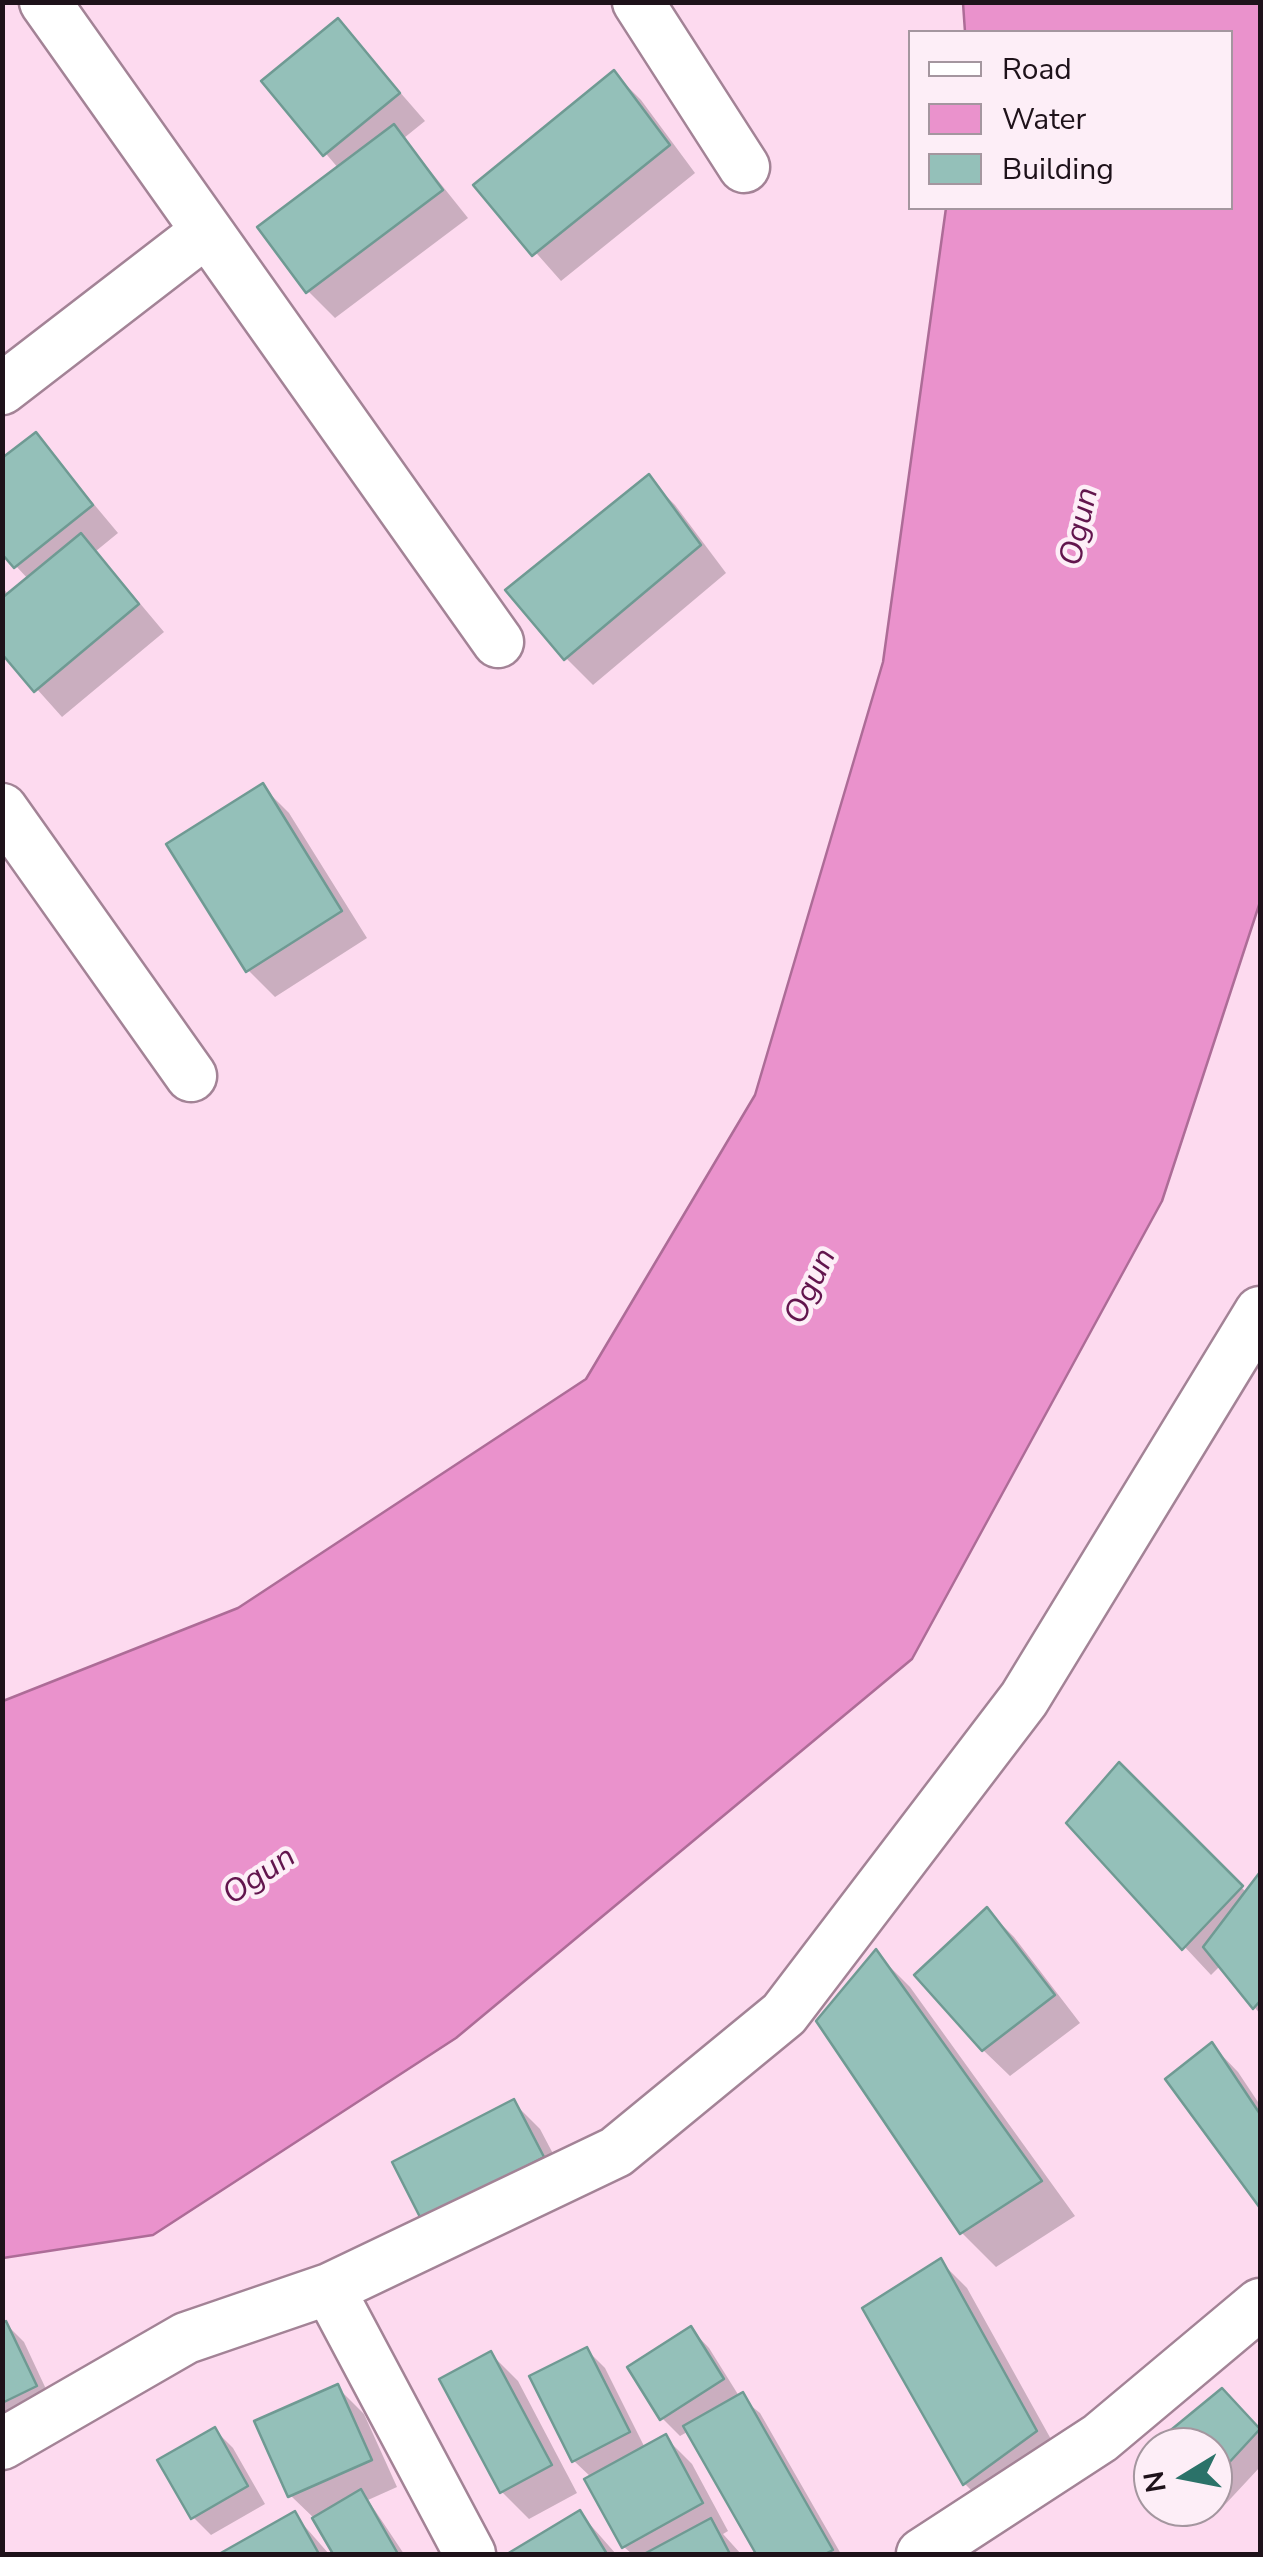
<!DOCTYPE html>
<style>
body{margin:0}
#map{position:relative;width:1263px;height:2557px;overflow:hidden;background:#fddaef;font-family:"Nunito Sans",sans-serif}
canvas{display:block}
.frame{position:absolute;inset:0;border:5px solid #1e121a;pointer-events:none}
.legend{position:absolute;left:908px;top:30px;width:325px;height:180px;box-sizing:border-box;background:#fdeef7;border:2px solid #a4969f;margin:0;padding:12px 18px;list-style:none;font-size:30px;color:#1e121a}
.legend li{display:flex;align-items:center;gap:20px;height:50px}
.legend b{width:50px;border:2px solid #a4969f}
.north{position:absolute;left:1133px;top:2427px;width:100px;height:100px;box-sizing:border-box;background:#fdeef7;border:2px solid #a4969f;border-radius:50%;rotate:260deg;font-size:28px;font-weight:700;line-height:40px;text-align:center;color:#1e121a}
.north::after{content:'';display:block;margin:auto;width:35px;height:45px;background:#2b7269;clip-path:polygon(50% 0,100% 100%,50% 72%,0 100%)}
</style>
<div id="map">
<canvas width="1263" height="2557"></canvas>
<div class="frame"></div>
<ul class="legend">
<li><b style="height:12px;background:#fff"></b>Road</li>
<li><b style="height:28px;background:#ea92cc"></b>Water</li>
<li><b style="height:28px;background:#94c0b9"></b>Building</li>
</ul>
<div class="north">N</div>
</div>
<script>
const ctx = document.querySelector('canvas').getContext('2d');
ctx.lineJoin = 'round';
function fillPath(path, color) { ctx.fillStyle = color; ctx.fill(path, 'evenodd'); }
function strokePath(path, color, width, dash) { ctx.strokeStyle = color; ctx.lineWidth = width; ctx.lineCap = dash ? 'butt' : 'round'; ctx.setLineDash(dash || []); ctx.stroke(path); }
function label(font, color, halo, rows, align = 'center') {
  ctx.font = font + ' "Nunito Sans",sans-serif'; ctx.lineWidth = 9; ctx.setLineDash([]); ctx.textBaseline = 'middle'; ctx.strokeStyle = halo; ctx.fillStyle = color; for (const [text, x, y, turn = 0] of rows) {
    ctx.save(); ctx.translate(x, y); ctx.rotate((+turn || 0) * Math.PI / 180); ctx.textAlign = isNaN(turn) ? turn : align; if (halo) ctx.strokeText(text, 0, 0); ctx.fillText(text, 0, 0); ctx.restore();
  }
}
const water = new Path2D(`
 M963 3H1260V902L1162 1201 912 1659 456 2038 153 2235 3 2258V1701L238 1608 586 1379 755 1095 883 662 946 208H1230V32H965Z`);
fillPath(water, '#ea92cc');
strokePath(water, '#ad6c97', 2.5);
fillPath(new Path2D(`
 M338 21 425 121 404 138 468 218 335 318 308 291 339 169 265 82Z
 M614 73 641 100 695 173 561 281 477 186Z
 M36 435 118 533 96 551 164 632 62 717 2 650V586L9 596 29 580 16 566Z
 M648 478 675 505 726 573 593 685 566 658Z
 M262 786 289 813 367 938 275 997 248 970Z
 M1119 1765 1247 1893 1260 1876V2014L1221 1965 1211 1975 1069 1823Z
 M987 1910 1014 1937 1080 2023 1010 2076 983 2050Z
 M876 1953 910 1987 1075 2216 996 2267 961 2232Z
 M1212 2045 1238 2072 1260 2105V2204L1168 2080Z
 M513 2102 540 2129 569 2184 451 2246Z
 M940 2261 967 2288 1062 2459 992 2511 965 2484 866 2308Z
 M6 2324 24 2342 53 2404 2 2431Z
 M691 2329 709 2348 739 2396 760 2413 841 2554H759L689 2431 680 2436 662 2418Z
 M587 2350 605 2368 645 2448 665 2437 692 2464 728 2531 723 2534 741 2554H632L624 2547 592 2478 574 2461Z
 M491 2354 518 2381 577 2493 529 2519 502 2492Z
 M337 2387 364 2414 397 2487 368 2500 404 2554H336L318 2522 290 2495Z
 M1222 2392 1260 2431V2467L1220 2510 1213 2503V2447H1163Z
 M215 2430 233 2448 265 2504 211 2535 193 2517Z
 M580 2513 616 2554H511Z
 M294 2514 329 2554H224Z`), '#0003');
const building = new Path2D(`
 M338 18 400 93 323 156 261 81Z
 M614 70 670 145 532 256 473 185Z
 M394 124 443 190 306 293 257 227Z
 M36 432 93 505 14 568 2 554V458Z
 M649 474 701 545 564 660 505 590Z
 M81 533 139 604 34 692 2 654V598Z
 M263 783 342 911 246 972 166 844Z
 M1119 1762 1243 1886 1182 1950 1066 1823Z
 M1260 1872V2001L1253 2009 1203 1947Z
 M987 1907 1055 1995 982 2051 914 1975Z
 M876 1949 1042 2181 960 2234 816 2021Z
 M1212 2042 1260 2114V2208L1165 2079Z
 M514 2099 544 2157 422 2221 392 2162Z
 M941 2258 1037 2431 963 2485 862 2308Z
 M6 2321 37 2386 2 2403V2323Z
 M691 2326 724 2379 660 2420 627 2367Z
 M587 2347 630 2432 572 2462 529 2376Z
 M491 2351 552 2465 500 2493 439 2379Z
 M338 2384 372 2460 288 2497 254 2421Z
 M1222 2388 1260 2429 1213 2480V2447H1159L1155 2443Z
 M743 2392 833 2550 825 2554H756L683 2426Z
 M215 2427 248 2486 191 2519 157 2460Z
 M666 2434 703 2503 622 2548 584 2479Z
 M361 2489 398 2554H333L312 2518Z
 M580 2510 607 2554H507Z
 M295 2511 319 2554H219Z
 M711 2518 730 2554H644Z`);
fillPath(building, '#94c0b9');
strokePath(building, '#6f9a93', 2.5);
const minor = new Path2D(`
 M45 2 498 642
 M638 2 744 167
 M2 389 207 231
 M2 809 191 1076
 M329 2289 470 2554
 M2 2444 186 2338 329 2289 616 2152 784 2014 1024 1699 1260 1312
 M922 2554 1100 2438 1260 2304`);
strokePath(minor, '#a38396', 55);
strokePath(minor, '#fff', 50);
label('italic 32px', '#62154d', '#fdeef7', [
 ["Ogun",1081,527,-77],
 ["Ogun",812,1287,-65],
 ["Ogun",260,1877,-34]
]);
</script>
